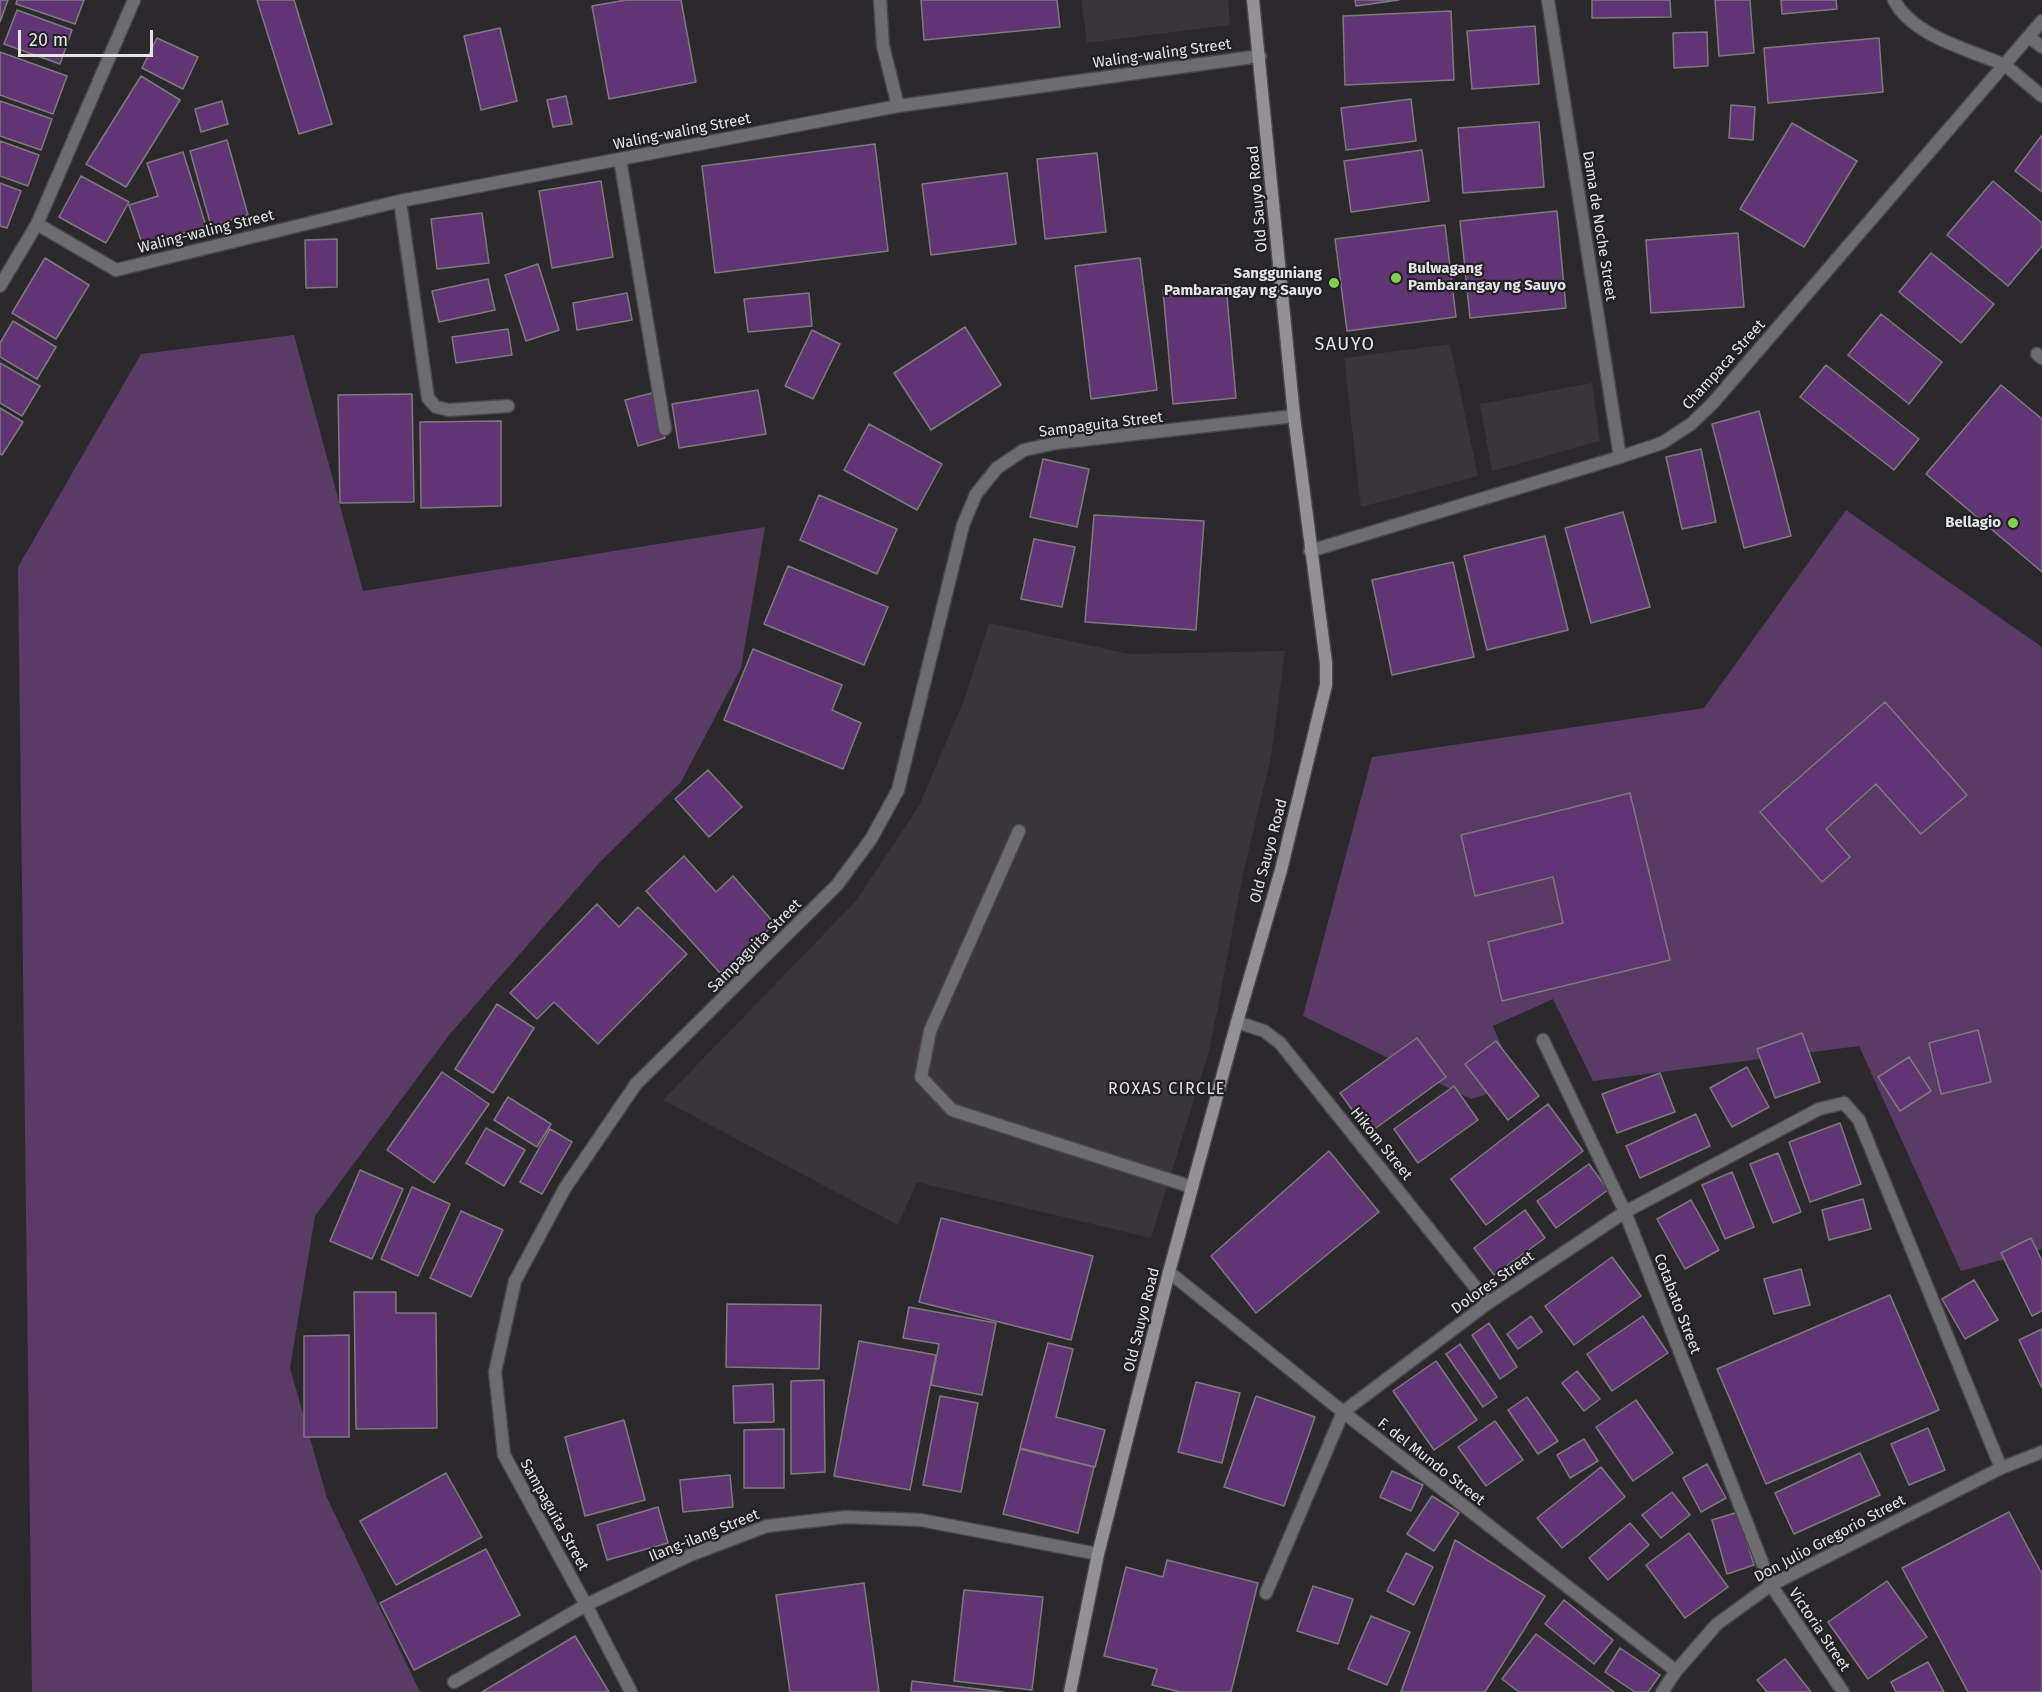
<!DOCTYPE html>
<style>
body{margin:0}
#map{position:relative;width:2042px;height:1692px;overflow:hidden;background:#2c292d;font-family:"Fira Sans",sans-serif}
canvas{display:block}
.scale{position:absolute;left:18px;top:30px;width:135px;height:27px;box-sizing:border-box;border:3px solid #e5e4e6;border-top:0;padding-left:8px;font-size:18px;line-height:21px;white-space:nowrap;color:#e5e4e6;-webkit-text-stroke:4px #222023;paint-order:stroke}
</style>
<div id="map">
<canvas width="2042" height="1692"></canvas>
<div class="scale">20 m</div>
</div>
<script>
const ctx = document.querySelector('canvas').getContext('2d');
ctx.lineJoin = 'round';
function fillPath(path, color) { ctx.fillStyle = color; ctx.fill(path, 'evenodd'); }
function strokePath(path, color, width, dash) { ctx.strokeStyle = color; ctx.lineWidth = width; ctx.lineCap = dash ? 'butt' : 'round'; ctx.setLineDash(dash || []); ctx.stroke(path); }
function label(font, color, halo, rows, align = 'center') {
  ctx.font = font + ' "Fira Sans",sans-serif'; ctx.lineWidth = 4.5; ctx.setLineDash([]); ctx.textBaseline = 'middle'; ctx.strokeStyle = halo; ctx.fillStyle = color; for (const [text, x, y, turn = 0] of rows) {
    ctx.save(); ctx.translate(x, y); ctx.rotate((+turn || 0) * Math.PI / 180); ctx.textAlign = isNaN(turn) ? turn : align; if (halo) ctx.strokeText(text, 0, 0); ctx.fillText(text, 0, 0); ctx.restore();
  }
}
fillPath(new Path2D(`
 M1081 0H1228L1230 25 1087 43Z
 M1450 344 1478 476 1361 507 1344 358Z
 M1592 383 1600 441 1492 471 1480 404Z
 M989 623 1129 654 1285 651 1271 757 1243 874 1210 1048 1151 1238 917 1182 898 1225 663 1100 856 901 919 806 964 700Z`), '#3a343b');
fillPath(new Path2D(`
 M294 335 363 591 765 527 741 668 681 782 601 861 449 1035 315 1216 290 1368 327 1498 420 1692H32L18 567 141 354Z
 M1846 510 2042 647V1249L1961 1271 1859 1046 1593 1081 1553 999 1493 1026 1518 1085 1471 1099 1303 1016 1372 757 1704 708Z`), '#593b66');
const building = new Path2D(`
 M0 0H8L0 22Z
 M17 0H84L75 24 16 4Z
 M257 0H294L332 124 299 134Z
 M626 0H681L696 82 609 99 592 6Z
 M921 0H1057L1060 27 924 40Z
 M1355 0H1399L1356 6Z
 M1592 0H1670L1671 17 1592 18Z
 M1715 0H1750L1754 53 1719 56Z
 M1781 0H1836L1837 9 1782 14Z
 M17 10 72 30 60 64 4 44Z
 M1451 11 1454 80 1345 85 1343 16Z
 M1535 26 1539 84 1472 89 1467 31Z
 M500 28 517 101 481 110 464 36Z
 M1707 32 1708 66 1674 68 1673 33Z
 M157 38 198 57 183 89 142 68Z
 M1879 38 1883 92 1768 103 1764 48Z
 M0 52 67 76 53 114 0 95Z
 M141 76 180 100 126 187 86 164Z
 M566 96 572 124 553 127 547 100Z
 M1411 99 1416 141 1346 150 1341 108Z
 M0 101 52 119 41 150 0 136Z
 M222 101 228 124 201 132 195 109Z
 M1731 105 1755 107 1753 140 1729 138Z
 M1539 122 1544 187 1463 193 1458 128Z
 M1792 123 1857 161 1804 247 1740 209Z
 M2042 135V192L2015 171Z
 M227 140 248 215 211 226 190 151Z
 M0 141 39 155 28 186 0 176Z
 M875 144 888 251 715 273 702 166Z
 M1422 150 1429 201 1351 212 1344 161Z
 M183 152 206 226 143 246 129 205 158 196 147 163Z
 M1097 153 1106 232 1045 239 1037 159Z
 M1007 173 1016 244 931 255 922 184Z
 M81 176 129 202 106 243 59 217Z
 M601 181 613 257 552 268 539 191Z
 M1993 181 2042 223V246L2008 286 1947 235Z
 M0 183 21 191 7 228 0 226Z
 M1557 211 1566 308 1470 318 1460 221Z
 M482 213 489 263 437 269 431 219Z
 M1445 225 1456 317 1347 331 1335 239Z
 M1738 233 1744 307 1651 313 1646 240Z
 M337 239V287L306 288 305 240Z
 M1931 253 1994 304 1961 343 1899 292Z
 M45 258 89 285 56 339 12 313Z
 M1140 258 1157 390 1091 399 1075 266Z
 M538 264 559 330 526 341 505 275Z
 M488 279 495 310 439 322 432 291Z
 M1226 285 1236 398 1173 404 1163 290Z
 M627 293 632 320 577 330 573 303Z
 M809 293 812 326 748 332 744 299Z
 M1881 314 1942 362 1909 404 1848 355Z
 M13 321 56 347 37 379 0 357V343Z
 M965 327 1001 385 931 430 894 373Z
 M508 329 512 355 456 363 452 337Z
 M812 330 840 344 813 399 785 386Z
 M0 363 40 386 22 416 0 403Z
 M1826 365 1919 439 1894 470 1800 397Z
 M2001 385 2042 419V572L1926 474Z
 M758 390 766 434 679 448 672 404Z
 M652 393 665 438 638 446 625 400Z
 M412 394 414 502 340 503 338 395Z
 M0 408 23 422 2 455 0 454Z
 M1759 411 1791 536 1744 548 1712 424Z
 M501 421V506L421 508 420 422Z
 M869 424 942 464 917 510 844 470Z
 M1701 449 1716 522 1682 529 1666 457Z
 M1043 459 1089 469 1077 527 1030 517Z
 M819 495 897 529 877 574 800 540Z
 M1623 512 1650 607 1591 623 1565 528Z
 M1094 515 1204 521 1196 630 1085 622Z
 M1545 536 1568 630 1487 650 1464 556Z
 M1034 539 1075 547 1062 607 1021 599Z
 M1453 562 1474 657 1392 675 1372 580Z
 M788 566 888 607 864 665 764 624Z
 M753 649 842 685 832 710 861 723 843 769 724 720Z
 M1885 702 1967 795 1921 834 1876 784 1826 829 1850 857 1822 882 1760 812Z
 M708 770 742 807 709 837 675 799Z
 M1630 793 1670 960 1502 1001 1488 942 1563 923 1553 877 1475 896 1461 835Z
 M684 856 716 892 733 876 775 924 720 973 646 891Z
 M597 904 619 927 638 907 687 954 598 1044 554 1002 537 1019 510 993Z
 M497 1004 534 1028 493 1093 455 1069Z
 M1978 1030 1991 1082 1941 1094 1929 1043Z
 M1802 1033 1820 1082 1775 1098 1757 1049Z
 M1417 1038 1446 1077 1369 1133 1340 1093Z
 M1496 1041 1539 1096 1508 1120 1465 1064Z
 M1909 1057 1931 1091 1900 1111 1878 1077Z
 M1747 1067 1769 1107 1732 1127 1710 1088Z
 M442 1072 489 1104 434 1183 387 1150Z
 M1660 1073 1675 1112 1617 1133 1602 1094Z
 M1454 1086 1478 1120 1418 1163 1394 1129Z
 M508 1097 551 1124 537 1147 494 1120Z
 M1548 1104 1583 1151 1486 1225 1451 1179Z
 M1696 1114 1710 1146 1640 1178 1626 1146Z
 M1840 1123 1861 1184 1810 1202 1789 1142Z
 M486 1128 525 1150 504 1186 466 1163Z
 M550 1129 572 1142 542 1194 520 1182Z
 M1329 1151 1379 1212 1256 1313 1211 1256Z
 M1778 1153 1801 1212 1773 1223 1750 1164Z
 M1589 1164 1608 1190 1556 1228 1537 1201Z
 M360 1170 403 1189 372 1259 330 1241Z
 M1732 1172 1754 1227 1725 1239 1702 1185Z
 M412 1187 450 1204 418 1276 381 1259Z
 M1863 1199 1871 1229 1829 1240 1822 1210Z
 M1691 1200 1719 1250 1685 1269 1657 1219Z
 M1525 1210 1545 1238 1494 1275 1474 1248Z
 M461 1211 503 1230 471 1297 430 1278Z
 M941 1218 1093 1256 1071 1340 919 1302Z
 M2031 1238 2042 1261V1311L2032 1316 2001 1253Z
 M1612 1257 1641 1296 1574 1345 1545 1306Z
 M1801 1269 1810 1305 1774 1314 1764 1279Z
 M1974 1280 1998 1320 1965 1339 1942 1299Z
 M354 1292H396V1313H436L437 1428 356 1429Z
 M1890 1295 1939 1410 1766 1484 1717 1369Z
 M727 1304 821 1305 819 1369 726 1367Z
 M909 1307 996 1323 982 1395 931 1385 939 1344 903 1338Z
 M1531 1316 1542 1332 1518 1349 1507 1334Z
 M1643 1316 1668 1353 1612 1391 1587 1354Z
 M1489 1323 1517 1367 1500 1379 1472 1335Z
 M2042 1329V1388L2019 1340Z
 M349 1335V1437H304V1336Z
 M859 1341 936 1355 910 1490 834 1476Z
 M1048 1343 1073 1349 1056 1417 1105 1430 1095 1467 1020 1448Z
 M1460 1344 1497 1397 1483 1407 1446 1354Z
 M1436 1361 1477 1420 1434 1450 1393 1391Z
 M1577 1371 1600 1399 1584 1411 1562 1383Z
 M824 1380 825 1472 791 1474V1381Z
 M1196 1382 1240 1393 1222 1463 1178 1452Z
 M773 1384 774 1422 734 1423 733 1386Z
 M940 1396 978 1403 961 1492 923 1485Z
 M1256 1396 1315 1417 1284 1506 1224 1487Z
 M1527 1397 1558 1441 1538 1454 1508 1410Z
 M1636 1400 1673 1453 1633 1481 1596 1427Z
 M624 1420 645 1500 585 1516 565 1437Z
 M1495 1421 1523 1460 1486 1486 1458 1447Z
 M1928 1428 1945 1470 1909 1485 1891 1444Z
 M784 1429V1488H744V1430Z
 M1584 1439 1598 1461 1570 1478 1557 1455Z
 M1020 1449 1094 1467 1078 1533 1003 1514Z
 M1860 1453 1880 1495 1794 1534 1775 1493Z
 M1707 1464 1726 1498 1701 1512 1683 1478Z
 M1601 1467 1625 1497 1562 1548 1537 1518Z
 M1392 1471 1423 1485 1411 1511 1380 1497Z
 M446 1473 482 1537 396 1585 360 1521Z
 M730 1475 733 1507 683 1512 680 1480Z
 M1672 1492 1690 1515 1661 1538 1642 1515Z
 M1432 1496 1459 1513 1434 1551 1407 1534Z
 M658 1507 668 1543 607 1560 597 1525Z
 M1738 1512 1754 1565 1727 1574 1712 1520Z
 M2009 1512 2042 1574V1692H1968L1902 1568Z
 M1630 1523 1649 1545 1608 1580 1589 1558Z
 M1689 1533 1728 1587 1685 1618 1646 1565Z
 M1455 1540 1545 1596 1485 1692H1401Z
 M486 1549 520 1615 414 1670 380 1603Z
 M1406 1553 1433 1567 1414 1605 1387 1591Z
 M1167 1560 1258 1583 1231 1692H1180L1152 1685 1157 1669 1104 1656 1126 1567 1163 1577Z
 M1887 1581 1927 1637 1868 1679 1828 1622Z
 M864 1583 879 1692H790L776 1595Z
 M1313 1586 1353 1599 1338 1644 1297 1631Z
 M964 1590 1043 1597 1032 1690 954 1681Z
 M1564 1600 1613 1640 1594 1664 1545 1624Z
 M1371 1616 1410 1632 1387 1685 1348 1669Z
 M1536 1634 1614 1692H1519L1502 1679Z
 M575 1636 609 1692H482Z
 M1620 1648 1660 1675 1648 1692H1635L1605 1672Z
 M1785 1659 1811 1692H1767L1757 1680Z
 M1928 1662 1944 1692H1896L1891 1682Z
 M912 1681 1003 1692H911Z`);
fillPath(building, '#613573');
strokePath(building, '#7d7a7e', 1.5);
const service = new Path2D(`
 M2029 37 2042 47
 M2005 65 2042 96
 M37 224 134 0
 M0 286 37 224 116 270
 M2037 354 2042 358
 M1019 831 930 1031 921 1077 952 1110 1192 1187
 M1844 1103 1859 1120 2001 1468`);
const minor = new Path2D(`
 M880 0 883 46 898 106
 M1548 0 1620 457
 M1894 0C1912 36 1970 50 2005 65
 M620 159 665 429
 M400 201 428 398 436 407 449 410 508 406
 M116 270 400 201 898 106 1260 56
 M1310 551 1620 457 1662 443 1691 424 1712 404 2042 21
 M1237 1022 1264 1031 1280 1043 1488 1303
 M1543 1040 1625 1212 1771 1585 1843 1692
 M1169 1272 1343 1412 1676 1671
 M1266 1593 1343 1412 1488 1303 1625 1212 1819 1109 1844 1103
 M454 1682 586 1605 688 1556 767 1526 846 1517 921 1520 1098 1554
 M631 1692 586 1605 504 1455 495 1372 515 1281 565 1188 636 1084 837 885 871 839 898 790 963 525 976 494 997 468 1024 450 1056 443 1294 416`);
const tertiary = new Path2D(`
 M1662 1692 1676 1671 1717 1624 1771 1585 2001 1468 2042 1452`);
const secondary = new Path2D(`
 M1070 1692 1098 1554 1169 1272 1237 1022 1281 870 1326 685V663L1294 416 1253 0`);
strokePath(service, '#4a474b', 15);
strokePath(minor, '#4a474b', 15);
strokePath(tertiary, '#4a474b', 15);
strokePath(secondary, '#4a474b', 15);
strokePath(service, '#6d6c6e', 12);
strokePath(minor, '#6d6c6e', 12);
strokePath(tertiary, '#6d6c6e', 12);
strokePath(secondary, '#939194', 12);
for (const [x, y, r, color] of [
 [1396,278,6,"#81d050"],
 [1334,283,6,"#81d050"],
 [2013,523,6,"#81d050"]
]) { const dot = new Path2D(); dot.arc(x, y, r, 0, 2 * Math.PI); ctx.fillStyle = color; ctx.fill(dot); strokePath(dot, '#222023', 2); }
label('15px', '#e5e4e6', '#222023', [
 ["Waling-waling Street",1162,54,-8],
 ["Waling-waling Street",682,132,-11],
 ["Old Sauyo Road",1258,199,-95],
 ["Dama de Noche Street",1599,226,81],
 ["Waling-waling Street",206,232,-14],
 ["Champaca Street",1724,365,-48],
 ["Sampaguita Street",1101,425,-7],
 ["Old Sauyo Road",1269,851,-75],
 ["Sampaguita Street",755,946,-45],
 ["Hikom Street",1381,1144,51],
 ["Dolores Street",1493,1283,-35],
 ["Cotabato Street",1677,1304,69],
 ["Old Sauyo Road",1142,1320,-76],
 ["F. del Mundo Street",1431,1462,38],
 ["Sampaguita Street",554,1515,61],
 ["Ilang-ilang Street",704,1536,-22],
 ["Don Julio Gregorio Street",1830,1539,-28],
 ["Victoria Street",1819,1630,56]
]);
label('bold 15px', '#e5e4e6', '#222023', [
 ["Bulwagang",1408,269,"left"],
 ["Pambarangay ng Sauyo",1408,286,"left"],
 ["Sangguniang",1322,274],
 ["Pambarangay ng Sauyo",1322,291],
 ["Bellagio",2001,523]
], 'right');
ctx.letterSpacing = '1.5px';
label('16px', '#e5e4e6', '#222023', [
 ["ROXAS CIRCLE",1167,1090]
]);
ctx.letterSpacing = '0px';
ctx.letterSpacing = '1.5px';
label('18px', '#e5e4e6', '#222023', [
 ["SAUYO",1345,345]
]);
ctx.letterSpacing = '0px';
</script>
